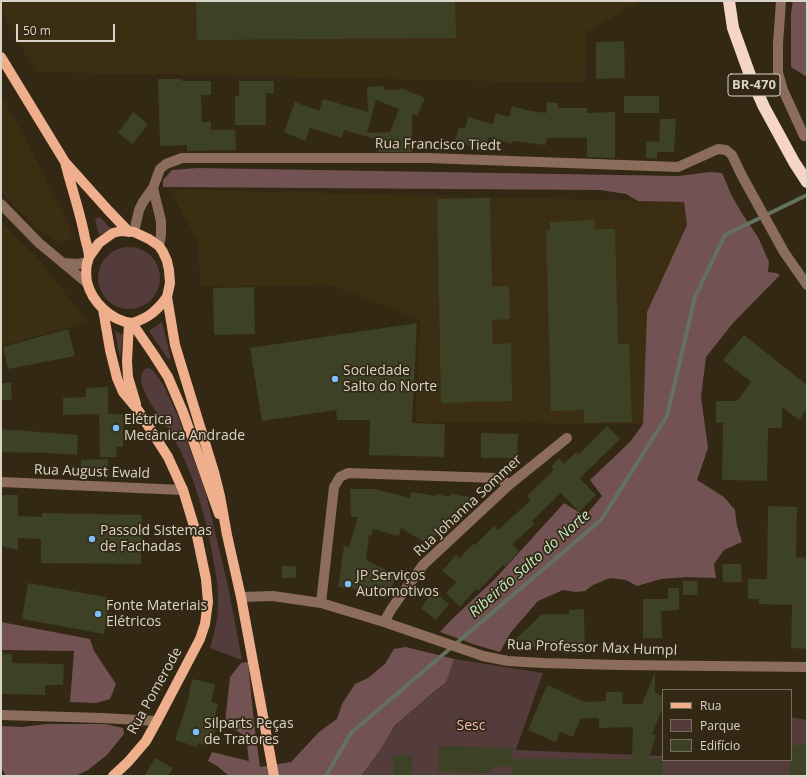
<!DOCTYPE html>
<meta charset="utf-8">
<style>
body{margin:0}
#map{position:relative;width:808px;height:777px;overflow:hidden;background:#332814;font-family:"Open Sans",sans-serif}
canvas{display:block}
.frame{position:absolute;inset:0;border:2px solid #dad4c8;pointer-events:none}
.legend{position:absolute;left:662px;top:689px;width:130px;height:72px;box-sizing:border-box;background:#332814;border:1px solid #766d5c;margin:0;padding:5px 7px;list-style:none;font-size:12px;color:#dad4c8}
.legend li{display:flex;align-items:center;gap:8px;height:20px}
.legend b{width:20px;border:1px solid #766d5c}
.scale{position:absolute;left:16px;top:24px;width:99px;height:18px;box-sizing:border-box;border:2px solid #dad4c8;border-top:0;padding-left:5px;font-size:12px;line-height:14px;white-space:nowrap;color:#dad4c8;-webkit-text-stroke:3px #332814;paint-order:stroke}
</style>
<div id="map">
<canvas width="808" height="777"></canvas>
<div class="frame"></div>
<ul class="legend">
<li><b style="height:5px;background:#efaf8d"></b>Rua</li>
<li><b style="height:11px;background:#543b3c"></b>Parque</li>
<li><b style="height:11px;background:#3d4126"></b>Edifício</li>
</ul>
<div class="scale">50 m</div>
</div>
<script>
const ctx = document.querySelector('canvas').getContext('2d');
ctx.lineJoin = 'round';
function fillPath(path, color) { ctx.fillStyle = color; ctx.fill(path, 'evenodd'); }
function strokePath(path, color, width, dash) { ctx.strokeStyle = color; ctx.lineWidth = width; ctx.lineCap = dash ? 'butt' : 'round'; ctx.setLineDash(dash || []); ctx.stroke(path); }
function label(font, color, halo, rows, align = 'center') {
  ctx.font = font + ' "Open Sans",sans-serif'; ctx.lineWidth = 3.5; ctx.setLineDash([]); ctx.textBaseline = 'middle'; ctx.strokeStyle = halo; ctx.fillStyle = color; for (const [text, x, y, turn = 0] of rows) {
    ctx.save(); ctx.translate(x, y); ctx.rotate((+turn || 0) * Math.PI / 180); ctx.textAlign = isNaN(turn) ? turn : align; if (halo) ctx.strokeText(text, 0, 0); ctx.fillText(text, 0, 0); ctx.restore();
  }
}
fillPath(new Path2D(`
 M1 1H640L587 32 585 83 35 72 1 9Z
 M1 95 29 145 70 225 73 233 70 239 63 242 54 240 34 226 1 192Z
 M169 189 684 202 687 225 647 312 643 424 415 422 420 320 330 285 200 287 198 241Z
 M1 222 38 259 88 322 1 346Z`), '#3c2e13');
fillPath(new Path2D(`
 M100 217 112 230 99 235 95 219Z
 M98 278a31 31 0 1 1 62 0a31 31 0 1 1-62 0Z
 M162 322 171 359H168L149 331Z
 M115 331 123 335 120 358Z
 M147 368 152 369 163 384 177 414 205 490 228 586 242 660 210 648C215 632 218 617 218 600 218 584 215 568 212 552 205 516 195 479 178 446 174 440 171 433 167 427 160 416 128 378 147 368Z
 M454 659 543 673 516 750 663 756V760H791V717L807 720V776H361L381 749 395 725 442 686Z`), '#543b3c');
fillPath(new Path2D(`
 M793 1H807V77L791 67V13Z
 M197 168 679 176 710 172 722 173 731 194 741 212 758 237 769 262 768 272 776 273 780 275 733 323 706 357 701 397 708 448 697 480 724 497 735 510 737 526 742 542 724 550 714 564 716 578 688 577 661 579 637 586 626 580 610 578 593 585 585 591 576 592 563 590 538 601 511 632 500 652 476 645 440 632 451 620 495 579 564 503 585 516 602 496 590 480 630 442 643 424 647 312 687 225 684 202 638 201 626 194 600 190 163 187V180L172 170Z
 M1 622 90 639 94 651 116 684 110 699 96 703 70 702 74 651 1 650Z
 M406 647 454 659 446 682 395 725 381 749 361 776H229L217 766 208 761 212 752 249 761 246 737 225 723 230 677 241 663 248 662 254 723 260 767 291 762 319 732 337 719 342 704 355 684 368 678 385 664 394 649Z
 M47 724H105L123 728 124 734 107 755 88 770 75 776H6L1 767V726L22 727Z`), '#735253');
strokePath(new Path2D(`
 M326 776 351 733 601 520 667 416 695 297 725 235 807 195`), '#647160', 4);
fillPath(new Path2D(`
 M196 1H455L456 38 197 40Z
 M624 41 625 78 596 79V42Z
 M158 79H182V81H211V95H201L202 122H211V130H235L236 150 187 151V145L160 146Z
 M239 81H274V93H266V125H235V96H239Z
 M384 86V90H400L401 88 425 98 417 116 412 114V152H378L382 141 344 130 342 138 310 128 305 141 284 132 295 102 319 111 323 99 368 112 367 87ZM376 100 399 109 390 132 367 133Z
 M624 96H659V113H624Z
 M547 102 558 103V108H587V113L615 112V158L587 157V138H547L546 145 512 141 511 144 489 137 485 150 455 141 459 127 465 129 468 117 493 124 496 113 509 117 512 106 531 111 546 113Z
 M133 112 148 124 133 144 118 133Z
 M660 119H676L674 152H657V158H646V141L659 142Z
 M490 198 492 286H509L510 319 492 320 493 344 511 343 512 401 441 403 437 199Z
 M595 220V229H615L618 344H629L632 422 584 423V410L551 411 546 231H550V222Z
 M254 287 255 334 214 335 213 288Z
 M417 323 412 423 445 424 444 457 369 455 370 420H337L336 410 262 421 250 348Z
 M68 329 75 356 8 369 3 347Z
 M744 335 807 385V409L799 420 782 407V428H768L767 481 722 480 723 423H716V401H737L751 382 723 360Z
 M1 383H11L12 400H1Z
 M108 387V414H123V447H116L117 457H100L99 414 63 415V398L86 397V388Z
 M607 426 620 439 580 478 596 495 579 512 561 493 532 521 535 524 512 544 519 551 505 567 503 565 478 591 476 589 460 607 446 593 456 582 442 571 456 555 460 558 473 544 475 545 494 526 498 530 531 500 527 496 554 470 551 467 559 458 564 464 576 452 578 455Z
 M1 429 78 435 77 455 47 453 1 452Z
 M481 433 518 434 517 458H481Z
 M108 459V477H81V460Z
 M350 489H375L410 498 412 492 436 496V494L450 497V494L470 497 467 513H462L461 520 448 518 430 546 401 528 399 536 373 529 371 536 369 535 366 560 397 576 385 599 370 591 338 587 344 546 349 547 358 517H351Z
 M1 495H18V516L42 517V513L142 515 141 564 41 563V539L18 538V550L1 546Z
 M768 506 797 507 796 557 807 558V649L791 648 792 605 759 604V599H748V579H767Z
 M722 564H741L742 582H723Z
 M282 566H296V578H282Z
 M683 581H697L698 595H683Z
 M28 583 110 598 104 634 22 619Z
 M668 588H679V610L661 611 662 638H643V599H668Z
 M433 591 449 604 436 620 421 608Z
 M584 609 585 653H563V650L510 645 542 614H569V610Z
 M1 653 12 654V663L64 664 63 685H45V695L1 694Z
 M655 672V693L663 696V707L652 734 656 735 649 759 663 758V776H512V759H632L633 727 599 728V718H581L573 737 560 732 556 742 528 730 547 685 585 702 606 701V692H622L623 704H642Z
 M192 679 215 684 211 702 218 704 213 724 217 725 210 747 198 743 197 747 175 740 187 704Z
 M791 745H807V776H789L790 760H791Z
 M439 746 513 748 512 767H491V773L438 772Z
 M393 755H412V776H393Z
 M155 758 173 768 168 776H144Z`), '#3d4126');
strokePath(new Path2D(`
 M781 1 778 44V73L783 90 804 136
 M153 188 161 221V235L159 246
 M1 204 39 243 87 283
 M134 232 139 210 143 202 153 188 160 169 166 164 182 158H428L678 167 718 149 726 150 732 155 742 176 784 252 807 285
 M63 263 78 264 88 262
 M1 482 183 490
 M241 597 273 596 321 603 384 622 483 656 508 661 543 663 619 665 807 667
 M321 603 334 487 340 477 348 473 496 478 510 484
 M384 622 392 608 423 565 510 484 567 438
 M1 715 102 718 157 721`), '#8c6d5c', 10);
strokePath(new Path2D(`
 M1 57 65 162 108 210 129 232
 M65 162C71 186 79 209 84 233 85 240 89 250 89 257 89 258 87 263 87 263 86 269 86 276 87 282 92 302 111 321 132 323L154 355 168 377 183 412 219 514
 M89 257 99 243 113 233 121 231 134 232 149 239 159 246 163 252 167 261 169 270 170 283 167 297 175 345 214 472 220 496 227 535 241 597 274 776
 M103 309 110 350 117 378 123 392 138 410 168 457 183 490 197 536 206 579 208 602 205 624 200 639 157 721 146 741 128 762 113 776
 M129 323 127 361 128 377 136 404
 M132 323C148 318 157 311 167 297`), '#efaf8d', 10);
strokePath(new Path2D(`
 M729 1 733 28 751 78 764 107 794 162 807 182`), '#f5d6c6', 12);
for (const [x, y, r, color] of [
 [335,379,4,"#7abff8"],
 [116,428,4,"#7abff8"],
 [92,539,4,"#7abff8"],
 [348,584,4,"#7abff8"],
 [98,614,4,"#7abff8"],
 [196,732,4,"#7abff8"]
]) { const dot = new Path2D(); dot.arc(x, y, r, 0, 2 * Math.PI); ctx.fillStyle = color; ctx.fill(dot); strokePath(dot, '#332814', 1.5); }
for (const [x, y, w] of [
 [754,85,52]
]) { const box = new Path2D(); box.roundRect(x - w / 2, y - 11, w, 22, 3); ctx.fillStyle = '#332814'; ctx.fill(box); strokePath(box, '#dad4c8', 1); }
label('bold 13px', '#dad4c8', null, [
 ["BR-470",754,85]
]);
label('14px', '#dad4c8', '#332814', [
 ["Rua Francisco Tiedt",438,145,1],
 ["Rua August Ewald",92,472,2],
 ["Rua Johanna Sommer",468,506,-43],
 ["Rua Professor Max Humpl",592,648,2],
 ["Rua Pomerode",155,691,-61]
]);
label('14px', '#dad4c8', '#332814', [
 ["Sociedade",343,371],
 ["Salto do Norte",343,387],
 ["Elétrica",124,420],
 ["Mecânica Andrade",124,436],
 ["Passold Sistemas",100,531],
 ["de Fachadas",100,547],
 ["JP Serviços",356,576],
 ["Automotivos",356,592],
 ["Fonte Materiais",106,606],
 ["Elétricos",106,622],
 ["Silparts Peças",204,724],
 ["de Tratores",204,740]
], 'left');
label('14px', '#f9babb', '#332814', [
 ["Sesc",471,726]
]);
label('italic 15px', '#bdeac1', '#332814', [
 ["Ribeirão Salto do Norte",530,564,-41]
]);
</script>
